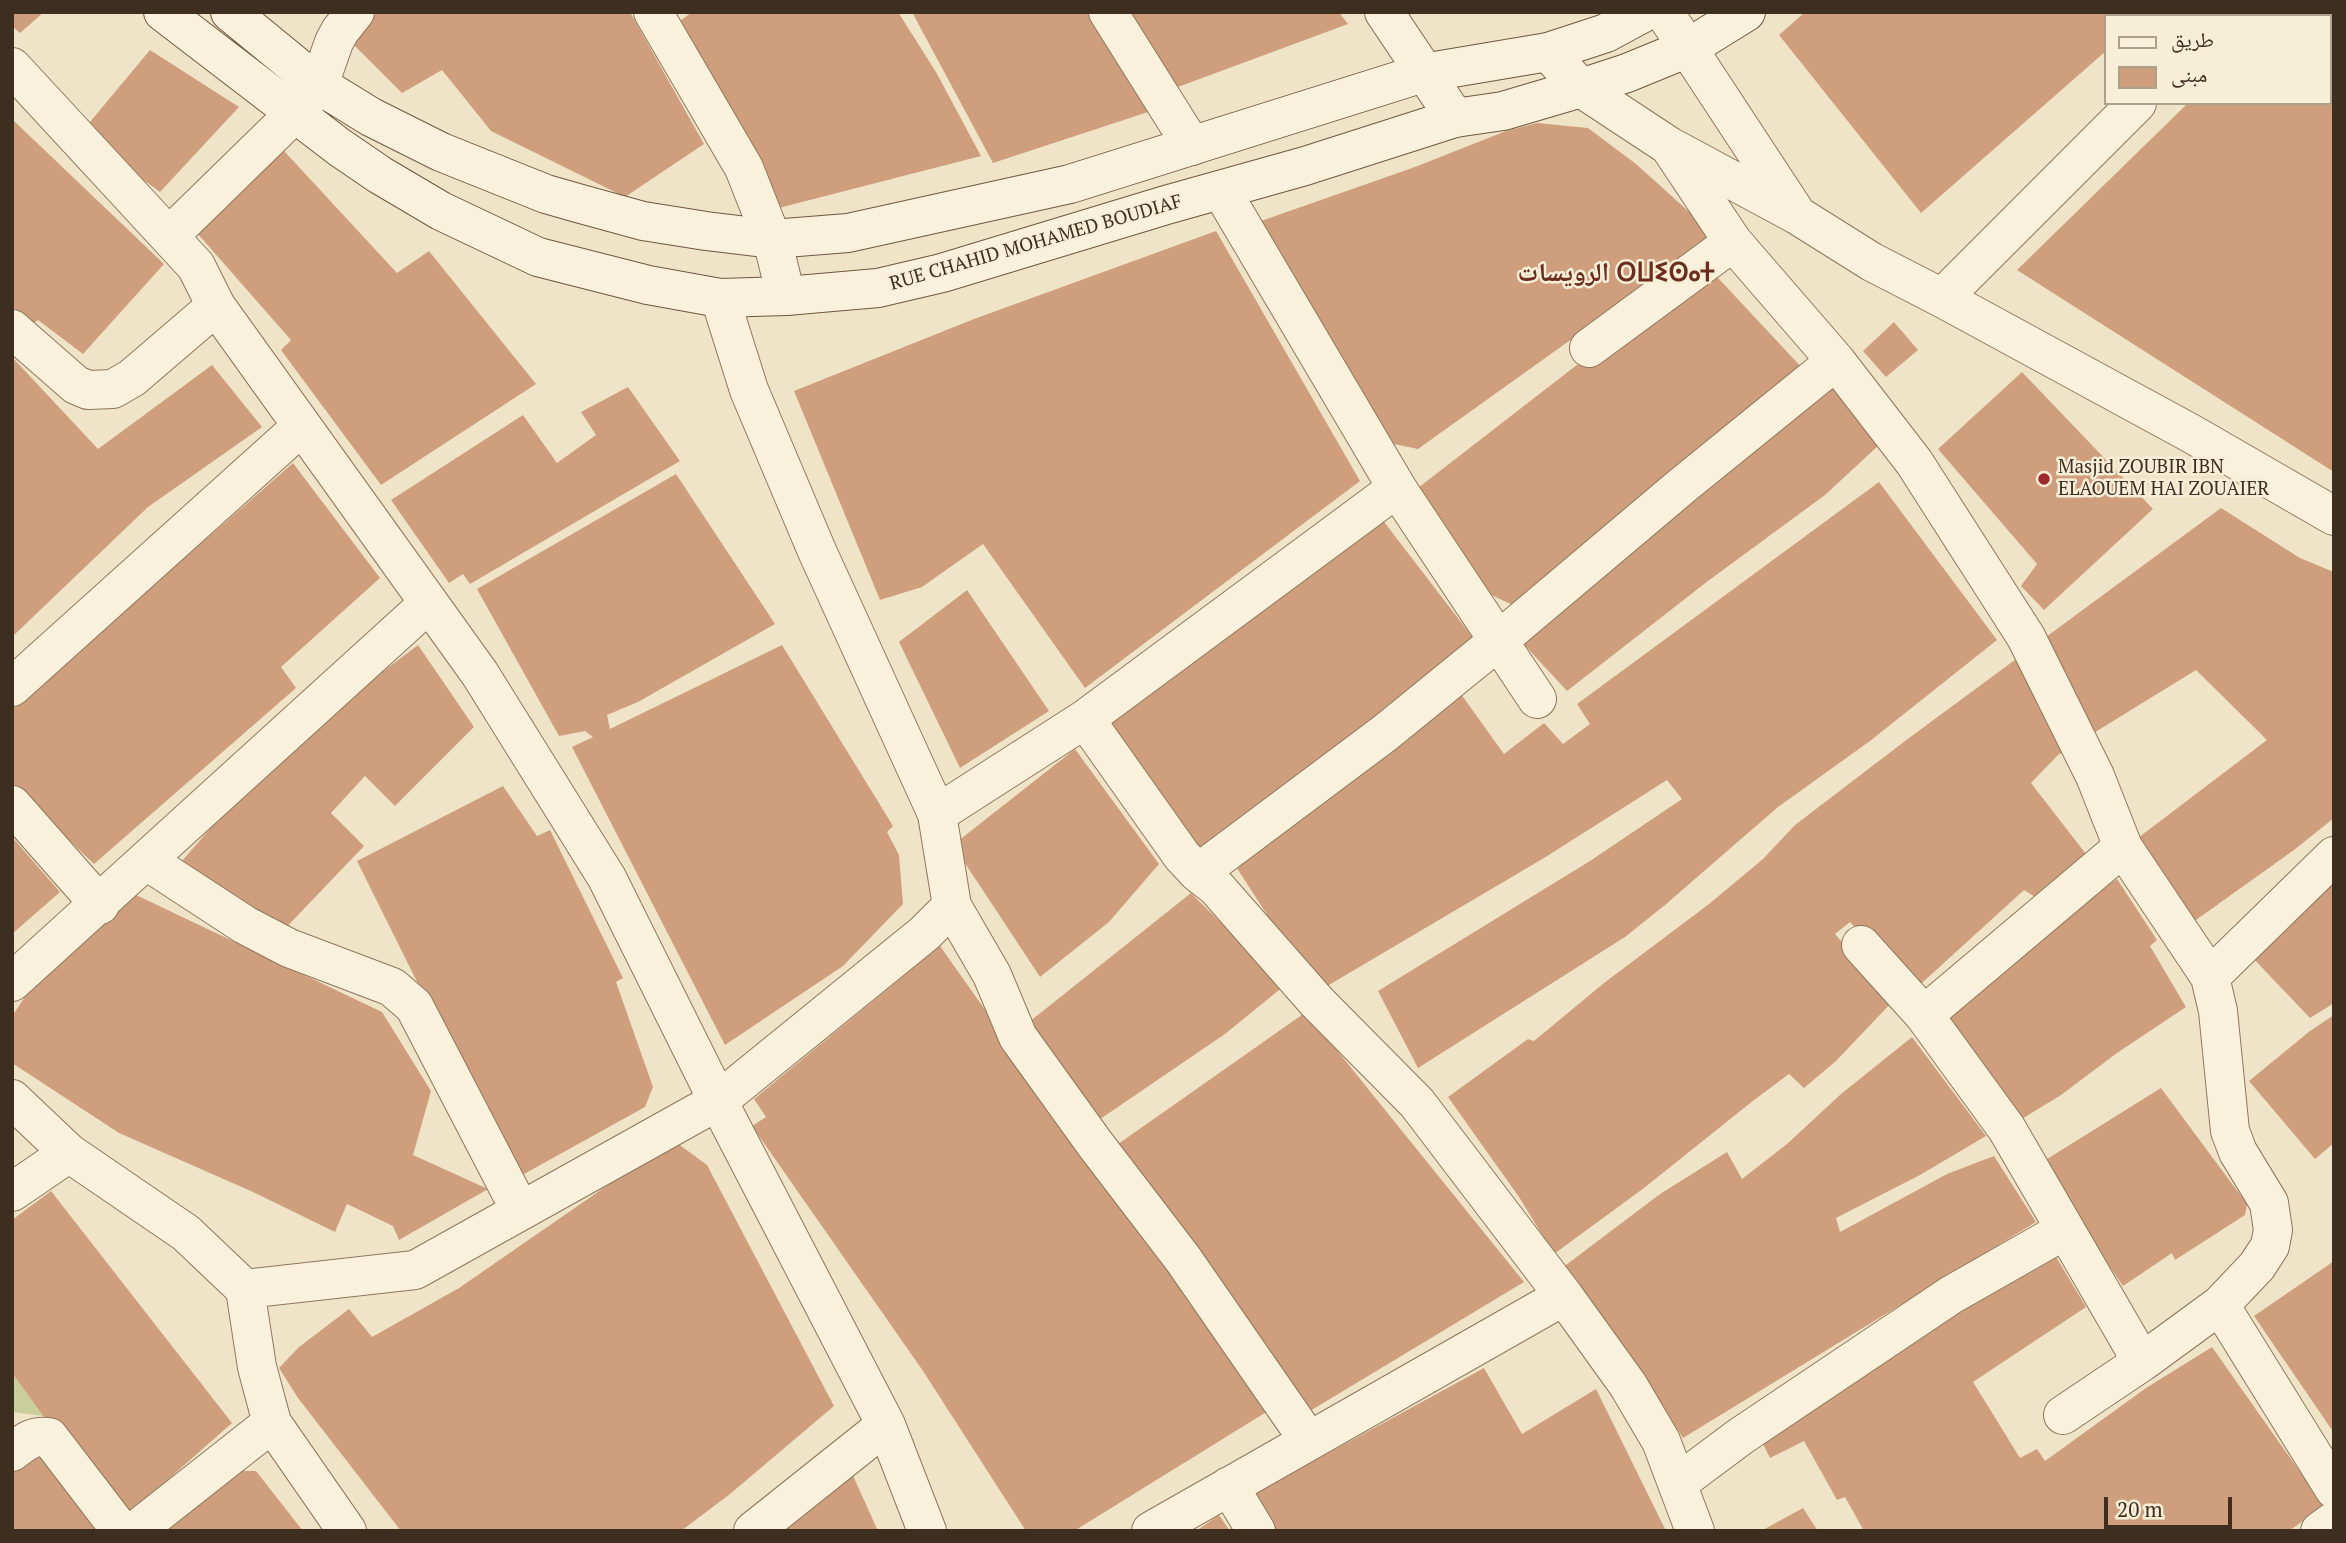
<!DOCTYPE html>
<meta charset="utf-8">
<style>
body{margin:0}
#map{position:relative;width:2346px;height:1543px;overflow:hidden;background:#f0e4c8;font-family:"PT Serif","Noto Naskh Arabic",serif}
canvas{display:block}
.frame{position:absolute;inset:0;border:14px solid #3d2e20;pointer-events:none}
.legend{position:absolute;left:2104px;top:14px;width:228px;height:91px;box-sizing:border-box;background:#f7eed8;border:2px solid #ada18e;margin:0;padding:9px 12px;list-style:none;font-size:21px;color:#3d2e20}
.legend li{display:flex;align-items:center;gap:14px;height:35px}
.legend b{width:35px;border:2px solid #ada18e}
.scale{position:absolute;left:2104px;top:1497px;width:128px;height:32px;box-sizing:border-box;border:4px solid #3d2e20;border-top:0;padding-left:9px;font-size:21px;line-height:24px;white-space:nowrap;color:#3d2e20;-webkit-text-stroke:5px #f7eed8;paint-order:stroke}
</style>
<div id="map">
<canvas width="2346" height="1543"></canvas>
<div class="frame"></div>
<ul class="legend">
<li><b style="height:9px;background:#faf1dc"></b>طريق</li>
<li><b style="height:19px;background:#cf9f7d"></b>مبنى</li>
</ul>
<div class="scale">20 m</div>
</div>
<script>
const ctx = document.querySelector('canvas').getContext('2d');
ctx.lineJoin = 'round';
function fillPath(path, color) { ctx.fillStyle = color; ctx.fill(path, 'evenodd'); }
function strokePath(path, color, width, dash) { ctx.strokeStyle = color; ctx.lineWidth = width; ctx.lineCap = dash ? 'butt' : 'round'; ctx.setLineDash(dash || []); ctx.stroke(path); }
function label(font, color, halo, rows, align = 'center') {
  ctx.font = font + ' "PT Serif","Noto Naskh Arabic","Noto Sans Tifinagh",serif'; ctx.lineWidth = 5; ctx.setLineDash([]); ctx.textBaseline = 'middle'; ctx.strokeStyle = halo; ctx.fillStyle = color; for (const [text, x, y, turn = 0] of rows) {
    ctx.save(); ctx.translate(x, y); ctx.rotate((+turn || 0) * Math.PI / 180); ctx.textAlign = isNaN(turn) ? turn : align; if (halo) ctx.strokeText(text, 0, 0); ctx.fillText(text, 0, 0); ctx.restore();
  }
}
fillPath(new Path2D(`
 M12 1373 43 1416 12 1412Z`), '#c9cf9b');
fillPath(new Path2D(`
 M12 12H44L20 33 12 26Z
 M362 12H630L704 144 625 197 491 131 442 70 402 93 342 33Z
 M692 12H898L936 72 981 156 767 211 672 27Z
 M912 12H1088L1148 112 993 163Z
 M1121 12H1339L1348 24 1178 87Z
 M1805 12H2151L2147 16H2106V51L1921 213 1779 35Z
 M2281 12H2334V472L2017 270 2188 103H2330V16H2278Z
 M150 50 239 107 160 192 80 134Z
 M12 119 164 264 83 354 38 320 33 324 12 306Z
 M1537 123 1588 128 1636 164 1716 236 1418 449 1384 442 1261 221 1415 167 1506 131Z
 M273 139 397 273 429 251 536 384 381 485 281 350 291 340 190 225Z
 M1216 231 1360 481 1085 688 983 544 922 587 880 600 794 391 974 319Z
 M1706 265 1804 370 1515 606 1487 593 1414 491Z
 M1894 322 1918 350 1886 377 1863 351Z
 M12 357 98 449 212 365 262 427 148 507 12 637Z
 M2022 372 2153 509 2044 610 2021 586 2037 564 1938 449Z
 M1832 382 1878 446 1825 495 1708 581 1567 691 1519 639Z
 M628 387 680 461 470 584 463 574 449 583 391 500 523 415 557 463 596 435 581 412Z
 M293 463 380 578 281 667 296 688 94 864 12 786V702L132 604Z
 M676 474 775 624 638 702 607 715 610 729 782 645 893 826 887 832 899 855 903 904 843 966 725 1045 572 747 593 737 585 731 559 736 477 589Z
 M1879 482 1997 640 1870 741 1778 807 1665 905 1625 937 1418 1068 1378 991 1590 861 1682 799 1667 780 1544 858 1317 992 1233 862 1458 690 1504 754 1544 723 1563 744 1590 724 1577 704Z
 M2221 508 2300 558 2334 572V818L2294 850 2189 925 2130 844 2267 740 2196 670 2058 755 2031 783 2086 854 2037 898 2024 890 1912 992 1850 922 1835 934 1893 1001 1836 1061 1804 1088 1789 1074 1754 1100 1644 1188 1554 1254 1519 1197 1448 1097 1528 1039 1534 1041 1604 983 1709 904 1763 859 1795 825 1909 738Z
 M1378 514 1477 643 1191 855 1106 725Z
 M967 590 1049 711 960 768 899 642Z
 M418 645 474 727 395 806 365 776 331 813 364 846 278 936 182 861 246 787 328 713Z
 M1075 749 1159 864 1109 922 1040 977 953 845Z
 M503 786 537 836 550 830 623 978 616 982 653 1087 645 1107 515 1179 357 861Z
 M12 837 60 892 12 934Z
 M2334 870V1003L2310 1018 2250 955Z
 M2117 879 2157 940 2150 946 2186 1007 2117 1053 2061 1095 2017 1122 1940 1017 2025 943Z
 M1191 893 1284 986 1225 1034 1090 1126 1019 1030Z
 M134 894 382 1012 431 1091 413 1155 488 1189 399 1240 393 1226 347 1204 335 1232 253 1192 119 1133 12 1063V1016L29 991Z
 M940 946 1268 1411 1074 1531H1026L923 1371 752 1126 766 1117 754 1099Z
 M1306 1012 1524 1282 1310 1411 1111 1149Z
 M2334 1015V1143L2315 1159 2249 1081 2310 1031Z
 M1912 1037 1986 1136 1920 1175 1836 1218 1840 1232 1947 1174 1994 1156 2036 1222 1683 1438 1626 1348 1616 1345 1562 1268 1660 1194 1727 1152 1742 1179 1787 1144 1841 1094Z
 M2161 1088 2247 1204 2245 1215 2175 1260 2172 1253 2123 1286 2039 1164Z
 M673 1140 707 1165 834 1406 730 1494 681 1531H401L298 1398 279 1368 299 1347 349 1309 372 1337 459 1288Z
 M51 1191 232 1423 120 1522 12 1373V1220Z
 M2049 1245 2086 1307 1973 1382 2020 1458 2037 1449 2045 1461 2146 1388 2212 1347 2324 1506 2289 1531H1864L1845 1497 1837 1500 1804 1441 1770 1458 1758 1434Z
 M2334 1261V1433L2254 1316Z
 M1484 1368 1522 1434 1596 1389 1666 1531H1268L1246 1498Z
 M34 1446 101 1531H12V1463Z
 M850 1469 878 1531H773Z
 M229 1471H256L303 1531H154Z
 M1803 1508 1818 1531H1761Z
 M1219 1515 1230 1531H1196Z`), '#cf9f7d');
const street = new Path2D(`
 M653 12 744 168 772 239 786 296
 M1108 12 1192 146
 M1384 12 1455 118
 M1664 12 1794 210
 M2227 16 2230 12
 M1548 52 1581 88 1669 146 1797 215 1872 262 1942 298 2192 434 2334 516
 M12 67 196 266 216 306 480 674 607 878 718 1101 415 1270 245 1289 186 1233 69 1153 12 1099
 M1669 146 1733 242 1836 361 1914 462 2026 637 2095 776 2123 847 2210 977 2218 1011 2230 1131 2238 1152 2269 1203 2273 1230 2270 1246 2257 1266 2220 1305 2334 1489
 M169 236 294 114 319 85 334 42 340 31 355 12
 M720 298 749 390 817 551 937 814 952 906 925 933 718 1101 886 1425 927 1531
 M1942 298 2137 103
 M12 329 76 385 88 390 113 389 132 378 216 306
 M1589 348 1733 242
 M1397 488 1537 699
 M12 687 302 426
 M1085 719 1182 856 1198 873 1216 887 1317 1002 1417 1103 1564 1296 1628 1385 1661 1441 1695 1531
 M12 805 100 905
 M937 814 1085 719 1397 488 1221 190
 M147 861 245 925 289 948 392 987 414 1006 520 1210
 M1198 873 1385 733 1498 641 1683 485 1836 361
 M952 906 992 975 1018 1037 1095 1144 1183 1259 1309 1441
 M1861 945 1924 1015 2007 1129 2142 1362
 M2210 977 2334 856
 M12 982 429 603
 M1924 1015 2123 847
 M12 1192 69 1153
 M245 1289 257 1367 272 1423 347 1531
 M2063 1415 2142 1362 2220 1305
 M12 1452C25 1442 32 1435 49 1437L121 1531
 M1678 1483 1741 1436 1951 1295 2065 1230
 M1229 1486 1256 1531
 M135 1531 272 1423
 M753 1531 886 1425
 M1151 1531 1564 1296
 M2320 1531 2334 1521`);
const secondary = new Path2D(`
 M163 12 339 147 380 175 441 211 538 257 648 285 720 298 786 296 878 288 942 273 1166 205 1305 166 1455 118 1503 111 1581 88 1627 73 1688 48 1746 12
 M230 12 319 85 371 117 441 152 546 194 581 204 643 221 706 231 772 239 848 233 1070 184 1423 73 1548 52 1606 33 1645 12`);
strokePath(street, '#8d765c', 40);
strokePath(secondary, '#6f573f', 40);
strokePath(street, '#faf1dc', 38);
strokePath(secondary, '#faf1dc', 38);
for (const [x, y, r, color] of [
 [2044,479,7,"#9e2a2b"]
]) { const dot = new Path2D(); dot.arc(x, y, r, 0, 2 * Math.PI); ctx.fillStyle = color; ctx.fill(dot); strokePath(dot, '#f7eed8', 2.5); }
label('19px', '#3d2e20', '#f7eed8', [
 ["RUE CHAHID MOHAMED BOUDIAF",1036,243,-16]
]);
label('19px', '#3d2e20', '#f7eed8', [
 ["Masjid ZOUBIR IBN",2058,468],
 ["ELAOUEM HAI ZOUAIER",2058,490]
], 'left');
label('bold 26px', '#6b2e1e', '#f7eed8', [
 ["الرويسات ⵔⵡⵉⵙⴰⵜ",1616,274]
]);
</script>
